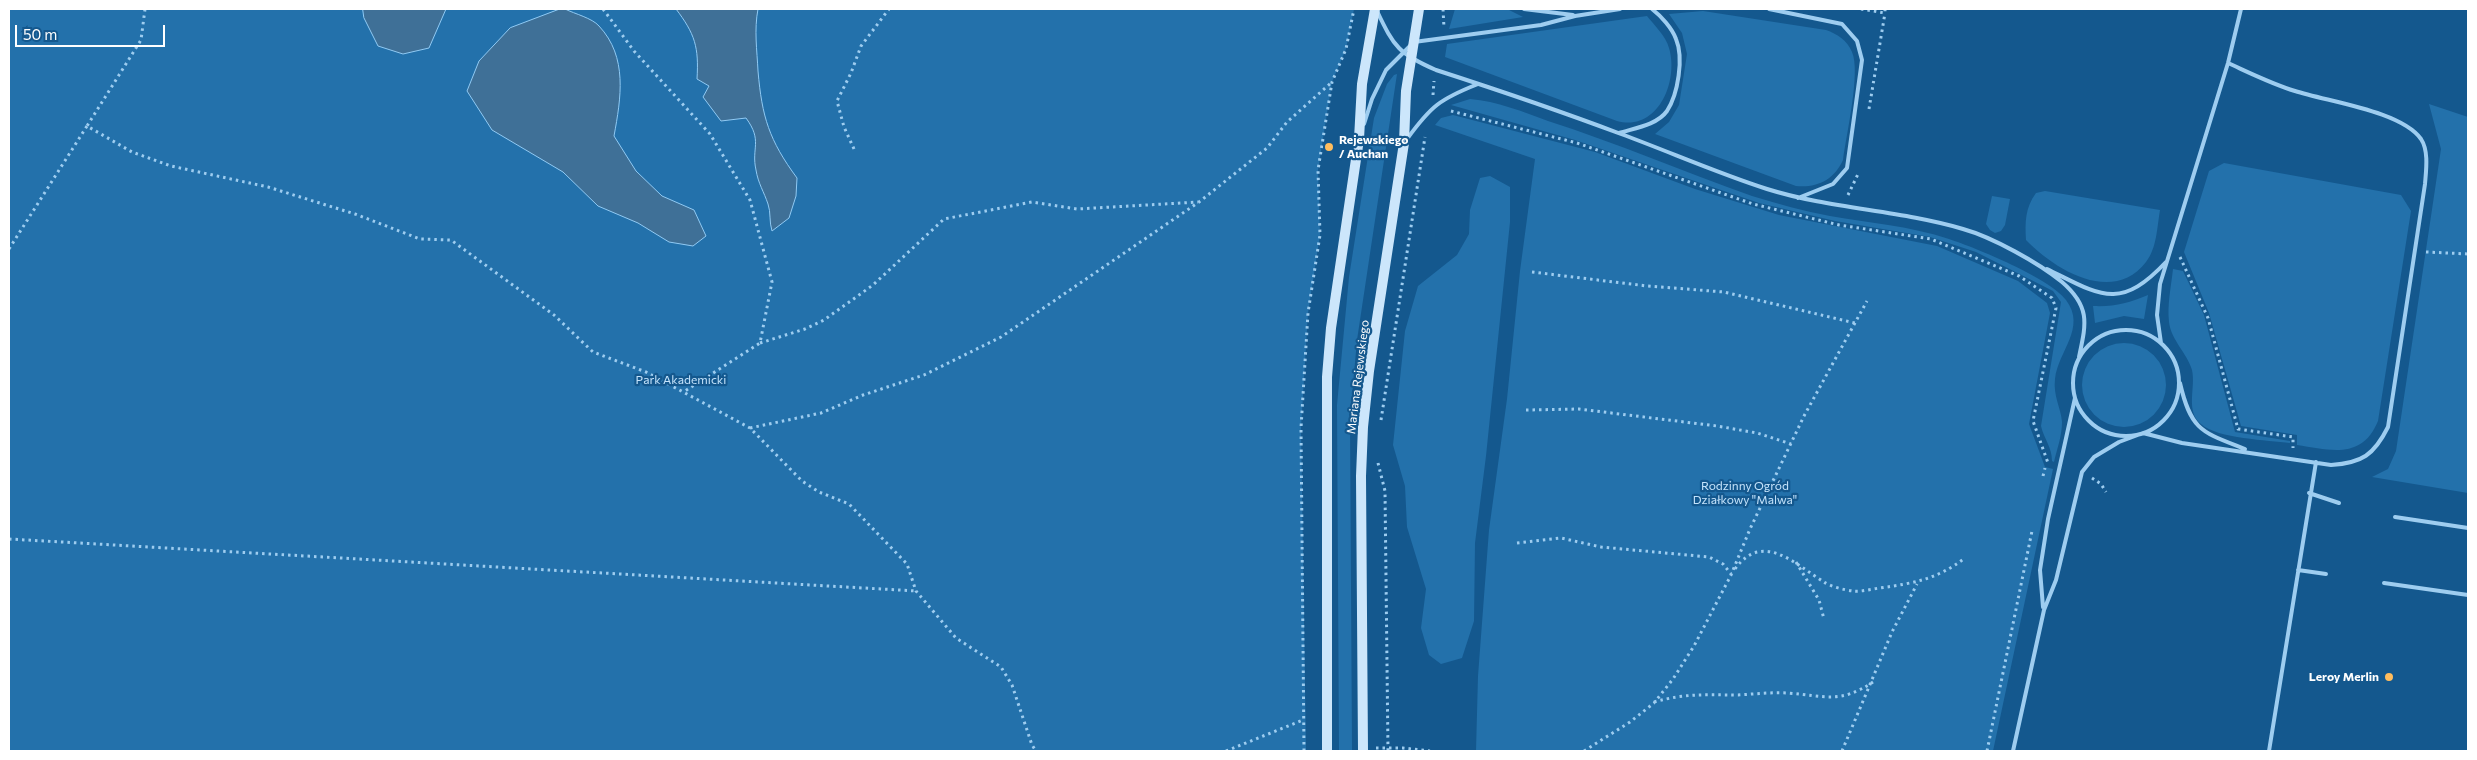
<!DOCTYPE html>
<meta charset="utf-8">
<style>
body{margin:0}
#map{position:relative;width:2477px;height:760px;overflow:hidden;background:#14588e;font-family:Commissioner,sans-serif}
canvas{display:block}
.frame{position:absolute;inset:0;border:10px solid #fff;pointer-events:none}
.scale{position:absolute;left:15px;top:25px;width:150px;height:22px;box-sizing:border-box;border:2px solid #fff;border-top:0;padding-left:6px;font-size:15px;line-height:18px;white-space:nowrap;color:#fff;-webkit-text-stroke:4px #14588e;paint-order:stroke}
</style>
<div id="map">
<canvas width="2477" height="760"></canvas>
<div class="frame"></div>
<div class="scale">50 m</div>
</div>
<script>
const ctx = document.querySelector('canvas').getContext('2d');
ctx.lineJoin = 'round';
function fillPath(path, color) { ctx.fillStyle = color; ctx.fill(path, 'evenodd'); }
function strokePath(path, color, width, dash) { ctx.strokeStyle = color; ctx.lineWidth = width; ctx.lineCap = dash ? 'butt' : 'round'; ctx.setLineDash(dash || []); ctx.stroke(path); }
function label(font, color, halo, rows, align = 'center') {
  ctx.font = font + ' Commissioner,sans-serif'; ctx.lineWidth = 4.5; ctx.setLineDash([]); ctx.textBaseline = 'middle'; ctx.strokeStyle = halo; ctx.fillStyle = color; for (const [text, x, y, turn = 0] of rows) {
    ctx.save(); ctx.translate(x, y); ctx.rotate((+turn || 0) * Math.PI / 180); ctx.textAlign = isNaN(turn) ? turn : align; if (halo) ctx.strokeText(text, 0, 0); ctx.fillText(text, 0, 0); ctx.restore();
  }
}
fillPath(new Path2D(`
 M9 9H1354L1346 49 1332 82 1318 170 1320 235 1308 313 1301 428 1306 751H9Z
 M1455 9H1507L1523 17 1449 29Z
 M1703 11 1826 30C1837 34 1847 40 1852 52 1861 72 1846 136 1843 160 1834 180 1817 188 1796 186L1655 134 1669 122 1679 105 1687 54 1682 33 1669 14Z
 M1647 16C1654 25 1666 36 1669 48 1679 81 1658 132 1617 121L1445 57 1447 44Z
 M1397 74 1357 340 1350 419 1352 751H1339L1337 405 1349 277 1374 118 1387 84 1394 75Z
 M1470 99C1497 101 1523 112 1548 121 1617 143 1684 172 1752 196 1778 204 1804 211 1830 216 1870 223 1910 226 1949 239 1976 248 2050 278 2066 300 2087 328 2058 351 2055 379 2053 396 2061 408 2062 422 2062 436 2057 449 2054 462L2052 461C2052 447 2044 439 2041 426L2061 302 2053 291 1976 252 1930 237 1835 221 1759 203 1575 140 1451 105Z
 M2429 104 2468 117V493L2372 477 2388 469 2396 451 2441 149Z
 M1453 115 1595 152 1695 189 1779 215 1937 246 2018 281 2047 303 2050 313 2029 424 2045 467 2053 469 1993 751H1476L1478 676 1489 530 1507 399 1520 271 1535 159 1435 125 1441 118Z
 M2224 163 2401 195 2411 211 2378 421C2362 460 2331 450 2297 445V435L2241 426 2209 313 2184 252 2209 171Z
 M1490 176 1510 187V222L1486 456 1475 543 1474 621 1462 658 1441 664 1429 655 1421 628 1426 589 1407 527 1405 486 1393 445 1405 331 1418 286 1457 255 1469 234 1470 210 1480 178Z
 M2045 191 2160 210C2157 227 2157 248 2146 262 2113 305 2055 270 2026 240 2025 222 2025 208 2036 193Z
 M1992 196 2010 199 2005 225 2001 231 1995 233 1990 230 1986 224Z
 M2173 269 2183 271 2204 315 2235 432 2290 441V443C2268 440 2218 439 2201 424 2185 411 2196 388 2192 370 2187 353 2171 340 2169 322 2167 305 2171 287 2173 269Z
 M2148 295 2144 319 2124 316 2095 323 2093 306C2114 307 2129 303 2148 295Z
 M2082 385a42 42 0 1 1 84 0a42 42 0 1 1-84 0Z`), '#2371ab');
const water = new Path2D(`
 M363 9H446L429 48 403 54 378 46 364 18Z
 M560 9H565C575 14 592 18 599 26 628 57 621 98 614 136L636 171 662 196 694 210 706 236 693 246 669 242 638 223 598 206 563 172 492 130 467 91 479 61 510 28Z
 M676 9H758C754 30 757 50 758 71 762 117 769 140 797 178L796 196 789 218 772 231C769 222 771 212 768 204 764 192 758 183 756 170 751 148 763 141 746 118L721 121 703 97 709 86 697 79C699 47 695 34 676 9Z`);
fillPath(water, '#3f7097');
strokePath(water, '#90caf4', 1);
strokePath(new Path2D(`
 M145 9 141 40 87 126 132 152 171 166 268 187 355 214 420 239 451 240 554 315 593 352 646 372 750 428 802 481 819 492 849 504 907 564 916 591 956 638 1001 667 1012 685 1032 745 1036 751
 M603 9 634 51 710 134 750 200 772 282 760 343 685 391
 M1443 9 1444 28
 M1861 9 1885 13V9
 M1433 95 1434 81
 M1869 109 1885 13
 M1451 111 1577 143 1753 204 1839 225 1931 239 2019 276 2052 298 2056 308 2033 421 2048 463
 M854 149 844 127 837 101 851 73 861 46 889 9
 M1848 195 1859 172
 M9 249 87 126
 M2426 252 2468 254
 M2180 257 2208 318 2238 429 2293 437V448
 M1532 272 1647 286 1724 292 1855 323
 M760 343 805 329 824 320 873 285 944 219 1032 202 1077 209 1198 202
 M1526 410 1579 409 1717 426 1757 433 1791 444
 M1381 420 1425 137
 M750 428 821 413 863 395 924 375 1001 337 1199 202 1267 148 1287 122 1332 82
 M1378 463 1385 491 1388 751
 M2043 476 2045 468
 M2092 478 2101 484 2106 492
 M9 539 916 591
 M1517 543 1561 538 1601 547 1709 557 1723 564 1731 574
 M1796 562 1819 600 1824 619
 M1735 569C1763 530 1796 565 1824 582 1831 587 1845 590 1853 591 1861 592 1871 589 1880 588 1915 583 1937 579 1965 558
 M1654 702C1686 693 1706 695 1738 695 1755 694 1772 692 1788 693 1825 696 1840 704 1873 682
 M1376 748H1403L1430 751
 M1226 751 1303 720
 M1304 751 1301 428 1308 313 1320 235 1318 170 1332 82 1346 49 1354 9
 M1584 751 1630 722 1654 703 1673 679 1694 646 1731 575 1750 529 1804 416 1867 301
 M1842 751 1892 632 1917 584
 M1987 751 2032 531`), '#9ecdf0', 3, [2.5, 4]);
strokePath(new Path2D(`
 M1524 9 1573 15
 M1769 9 1842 24 1857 41 1862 60 1847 168 1833 184 1798 198
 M1377 11C1394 47 1399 54 1436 70 1498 90 1560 111 1621 134 1670 152 1717 173 1767 189 1831 209 1898 210 1963 229 1992 237 2039 263 2062 282 2091 307 2086 324 2079 357
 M1364 124 1372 99 1386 70 1414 42 1541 25 1575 16 1620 9
 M1619 133C1635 128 1657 125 1667 111 1678 94 1684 58 1676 39 1672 28 1661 16 1652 9
 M1407 139C1431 106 1440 99 1478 84
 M2047 269C2100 295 2119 312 2166 262
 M2073 383a53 53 0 1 1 106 0a53 53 0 1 1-106 0Z
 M2161 343 2157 315 2160 284 2228 63 2241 9
 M2180 383C2191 431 2202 432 2245 449
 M2309 493 2339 503
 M2395 517 2468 528
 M2298 570 2326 574
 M2384 583 2468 595
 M2043 607 2040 570 2048 519 2075 398
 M2013 751 2044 610 2056 580 2082 472 2094 457 2119 442 2143 433 2182 443 2331 465C2362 463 2374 455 2388 427L2425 184C2426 171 2429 151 2421 139 2401 111 2329 102 2295 91 2272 84 2250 73 2228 63
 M2269 751 2316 462`), '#9ecdf0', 4);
strokePath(new Path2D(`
 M1327 751V377L1331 328 1359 139 1362 84 1375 9
 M1363 751 1361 476 1363 427 1369 371 1404 143 1406 91 1419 9`), '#cce6fb', 10);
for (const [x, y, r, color] of [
 [1329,147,5,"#ffbd5e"],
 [2389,677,5,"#ffbd5e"]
]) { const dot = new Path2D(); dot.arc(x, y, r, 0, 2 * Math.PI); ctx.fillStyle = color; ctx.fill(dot); strokePath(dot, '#14588e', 2); }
label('bold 12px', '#fff', '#14588e', [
 ["Rejewskiego",1339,140],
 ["/ Auchan",1339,154],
 ["Leroy Merlin",2379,677,"right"]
], 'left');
label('12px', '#fff', '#14588e', [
 ["Mariana Rejewskiego",1358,377,-83]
]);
label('12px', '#c5e4fc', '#14588e', [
 ["Park Akademicki",681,380],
 ["Rodzinny Ogród",1745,486],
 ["Działkowy \"Malwa\"",1745,500]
]);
</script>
